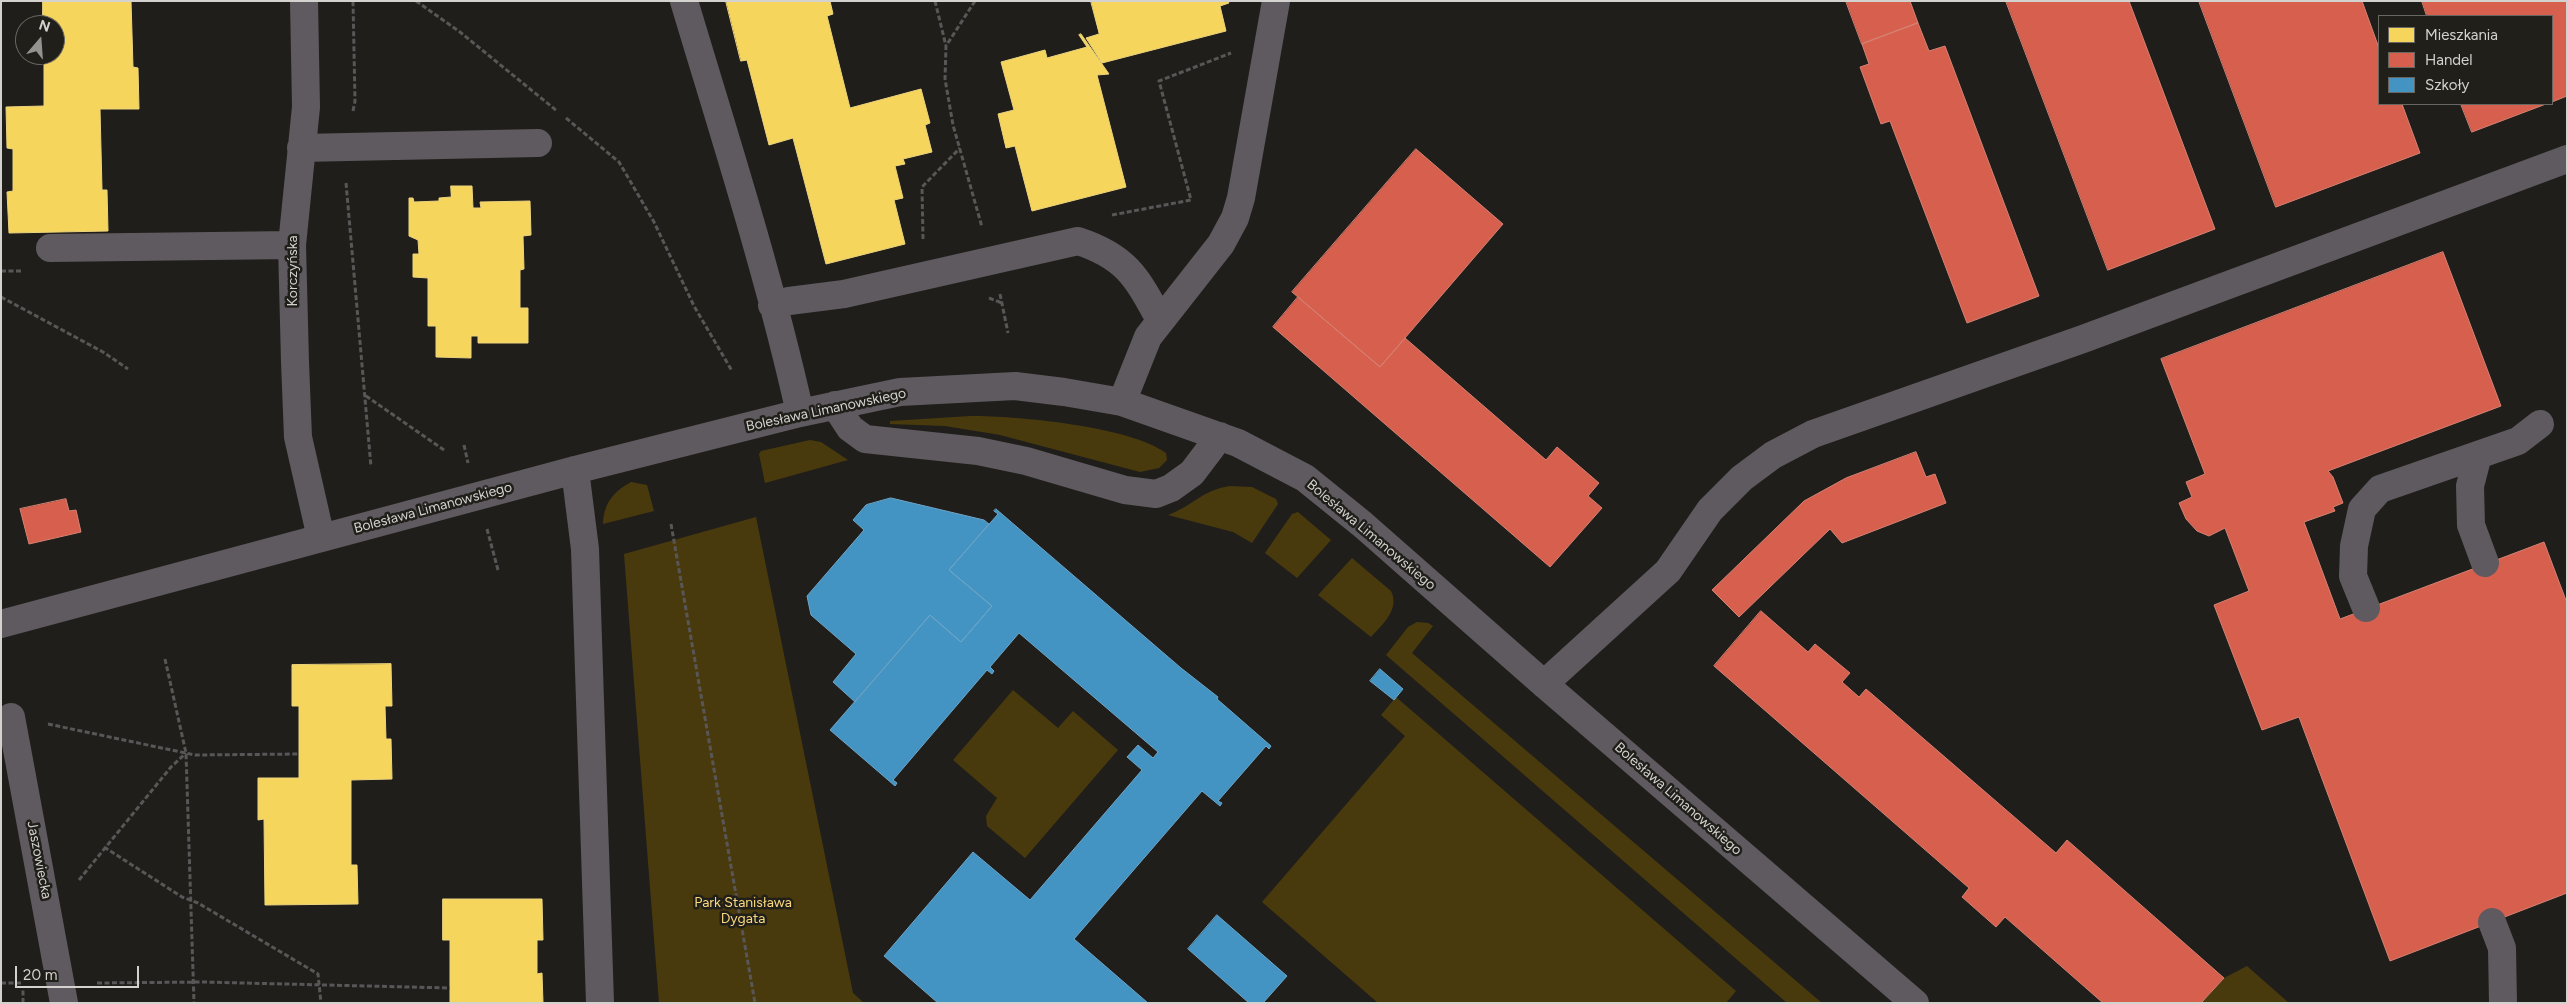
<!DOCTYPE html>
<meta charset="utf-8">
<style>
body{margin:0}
#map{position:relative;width:2568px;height:1004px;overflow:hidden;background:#201e1b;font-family:Figtree,sans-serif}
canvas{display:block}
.frame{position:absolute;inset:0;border:2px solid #d3d2cf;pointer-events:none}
.legend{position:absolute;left:2378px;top:15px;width:175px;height:90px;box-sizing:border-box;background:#211f1a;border:1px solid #686762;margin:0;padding:6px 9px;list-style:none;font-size:15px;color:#d3d2cf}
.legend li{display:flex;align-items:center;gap:10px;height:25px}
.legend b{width:25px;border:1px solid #686762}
.north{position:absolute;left:15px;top:15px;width:50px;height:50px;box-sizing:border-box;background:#211f1a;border:1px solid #686762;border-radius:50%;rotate:18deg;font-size:14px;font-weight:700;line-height:20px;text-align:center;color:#d3d2cf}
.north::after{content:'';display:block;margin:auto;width:18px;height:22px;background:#949390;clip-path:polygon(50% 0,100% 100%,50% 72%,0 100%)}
.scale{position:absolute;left:15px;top:966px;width:124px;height:22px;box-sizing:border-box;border:2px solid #d3d2cf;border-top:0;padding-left:6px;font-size:15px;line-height:18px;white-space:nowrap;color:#d3d2cf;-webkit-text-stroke:4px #211f1a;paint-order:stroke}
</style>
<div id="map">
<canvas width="2568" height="1004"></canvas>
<div class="frame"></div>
<ul class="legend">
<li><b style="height:14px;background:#f6d55c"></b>Mieszkania</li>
<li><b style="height:14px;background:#d6604d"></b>Handel</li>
<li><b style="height:14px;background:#4393c3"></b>Szkoły</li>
</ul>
<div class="north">N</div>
<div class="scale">20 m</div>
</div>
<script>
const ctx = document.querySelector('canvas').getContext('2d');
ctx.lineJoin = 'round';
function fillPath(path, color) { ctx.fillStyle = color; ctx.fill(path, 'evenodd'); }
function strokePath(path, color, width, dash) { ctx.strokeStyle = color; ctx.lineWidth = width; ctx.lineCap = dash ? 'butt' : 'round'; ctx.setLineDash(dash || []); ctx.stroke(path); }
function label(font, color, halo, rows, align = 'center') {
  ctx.font = font + ' Figtree,sans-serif'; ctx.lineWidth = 5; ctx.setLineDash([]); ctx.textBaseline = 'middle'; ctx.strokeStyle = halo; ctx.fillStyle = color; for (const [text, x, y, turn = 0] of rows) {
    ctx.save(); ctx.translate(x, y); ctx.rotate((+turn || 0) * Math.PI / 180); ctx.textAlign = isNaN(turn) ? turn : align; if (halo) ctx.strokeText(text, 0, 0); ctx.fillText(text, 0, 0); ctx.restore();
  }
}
fillPath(new Path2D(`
 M971 416C1017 416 1129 426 1166 453L1167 460 1159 468 1140 472 1000 435 945 426 890 424V421Z
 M810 440 821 442 848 460 765 483 759 454 761 451Z
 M631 482 647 485 654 511 603 524C604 503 613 492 631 482Z
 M1230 486 1252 487 1276 499 1278 504 1252 543 1233 532 1168 515C1193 506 1202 490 1230 486Z
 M1298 512 1331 540 1297 578 1265 553 1292 514Z
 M756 517 853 993 864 1003H659L624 554Z
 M1352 558 1391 591C1400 609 1383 624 1371 637L1318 595Z
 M1417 622 1428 623 1433 626 1412 653 1822 1003H1787L1386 655 1408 627Z
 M1013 690 1058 728 1073 711 1118 750 1025 858 987 826 986 816 997 798 953 760Z
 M1396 697 1736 991 1726 1003H1378L1262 902 1405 736 1381 715Z
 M2247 966 2289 1003H2201L2224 978Z`), '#483a0d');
const homes = new Path2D(`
 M43 1H131L133 67 138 68 139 109H100L102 190H107L108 231 9 233 7 192 13 191V149L7 148 6 107 44 106V55H55V25H43Z
 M726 1H830L833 14 827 16 850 108 921 89 930 123 925 125 932 152 903 159 905 164 895 166 903 198 894 200 905 244 826 264 793 138 769 145 747 60 741 61Z
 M1091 1H1228L1229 3 1220 6 1226 31 1102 63 1086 38 1099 34Z
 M1081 34 1109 74 1097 75 1126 187 1032 211 1015 146 1006 148 998 114 1014 110 1001 62 1045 50 1047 58 1087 47 1079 35Z
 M451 186H472L473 208H481L480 202 530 201 531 235 523 236 524 269 520 270V308H528V343H478V336H471V358L436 357V326H428V278L413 277V254H419L418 240 409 236V198H413L414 202 439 201V198L451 197Z
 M391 664 392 706H385L386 739H391L392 779 351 780V865H357L358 904 265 905 264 819 258 820V778H299V706H292V665Z
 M443 899H542L543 940H537V974L542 973 543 1003H450V940H443Z`);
fillPath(homes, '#f6d55c');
strokePath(homes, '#ecd47e', 1);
const shops = new Path2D(`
 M1846 1H1910L1918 23 1862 44Z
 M2006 1H2129L2215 229 2108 270Z
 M2199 1H2362L2379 48V104H2402L2420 153 2276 207Z
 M2422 1H2567V96L2552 102V16H2427Z
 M1918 23 1929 51 1945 46 2039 296 1967 323 1890 121 1881 124 1860 67 1869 64 1862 44Z
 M2461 104H2546L2472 132Z
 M1416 149 1503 224 1380 367 1292 292Z
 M2443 252 2501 406 2328 471 2333 477 2343 503 2333 507 2335 511 2304 522 2340 619 2544 542 2567 603V893L2390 961 2299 717 2262 730 2214 605 2249 591 2225 528 2209 536 2197 531 2186 519 2179 503 2192 497 2186 482 2205 474 2161 359Z
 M1298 297 1380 367 1405 338 1546 460 1557 447 1599 483 1588 496 1602 508 1550 567 1273 327Z
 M1916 452 1926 477 1935 474 1946 503 1842 543 1830 529 1739 617 1712 590 1804 501 1846 478Z
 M66 499 69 511 76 510 81 532 29 544 20 509Z
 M1761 611 1808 652 1815 644 1850 673 1842 682 1859 697 1866 689 2056 853 2067 840 2224 978 2201 1003H2103L2005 917 1996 927 1962 897 1969 888 1714 666Z`);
fillPath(shops, '#d6604d');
strokePath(shops, '#d58274', 1);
const schools = new Path2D(`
 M891 498 984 520 989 524 949 570 992 606 961 642 930 615 855 702 833 682 856 654 811 615 807 596 864 530 853 520 866 505Z
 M996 509 1181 668 1218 697 1217 699 1271 746 1269 749 1266 746 1218 801 1222 803 1220 806 1202 791 1074 939 1148 1003H938L884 956 973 852 1030 900 1142 770 1127 757 1138 745 1153 758 1158 752 1019 633 990 667 994 671 992 674 987 670 893 780 897 783 895 786 830 730 930 615 961 642 992 606 949 570 998 514 994 511Z
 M1380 669 1403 689 1394 700 1370 681Z
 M1217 915 1287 976 1263 1003H1249L1188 949Z`);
fillPath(schools, '#4393c3');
strokePath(schools, '#6ea6c7', 1);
strokePath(new Path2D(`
 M416 1 460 32 557 111
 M935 1 946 46
 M975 1 946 46 945 79 953 125 982 227
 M353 111 355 101 353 1
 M566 118 619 162 654 222 694 306 732 371
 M346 183 371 467
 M1112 215 1191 200 1159 81 1231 53
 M923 239 922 187 960 148
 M1 271H23
 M1000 294 1008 333
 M1 297 103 352 128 369
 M989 298 1002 303
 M366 396 444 450
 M464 445 468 463
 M671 524 755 1003
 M487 529 498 570
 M165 659 186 753 194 1003
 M48 724 195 755 299 754
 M104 847 182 897 198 903 318 974 321 1003
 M79 880 171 767 186 753
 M1 983H23
 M97 983 202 982 450 988
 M23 1003V988`), '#595657', 3, [5, 2.5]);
strokePath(new Path2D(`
 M304 1 306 107 292 245 295 362 298 437 321 538
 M684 1C725 138 769 274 800 413
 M301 148 538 143
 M50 248 292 245
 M772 305 789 301 844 294 1078 241C1127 257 1137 278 1160 320
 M1122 402 1148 337 1221 244 1235 218 1241 198 1276 1
 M835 405 850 428 865 439 978 451 1026 461 1125 490 1156 494 1171 488 1192 473 1220 436
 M2478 455 2470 486 2471 525 2485 563
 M575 470 585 549 600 1003
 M2366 608 2353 576 2354 546 2362 509 2380 489 2518 441 2540 424
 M1 624 575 470 800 413 900 392 1015 386 1064 392 1122 402 1238 443 1305 478 1362 524 1544 684 1915 1003
 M1544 684 1668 571 1710 510 1742 478 1773 455 1813 434 2083 339 2567 159
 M11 717 64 1003
 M2492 922 2502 948 2503 1003`), '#5f5a5f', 28);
label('14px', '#d3d2cf', '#211f1a', [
 ["Korczyńska",293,271,-90],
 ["Bolesława Limanowskiego",826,410,-12],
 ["Bolesława Limanowskiego",433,508,-15],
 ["Bolesława Limanowskiego",1371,535,40],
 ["Bolesława Limanowskiego",1678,799,41],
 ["Jaszowiecka",39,860,79]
]);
label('14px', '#f9d87d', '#211f1a', [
 ["Park Stanisława",743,903],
 ["Dygata",743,919]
]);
</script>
